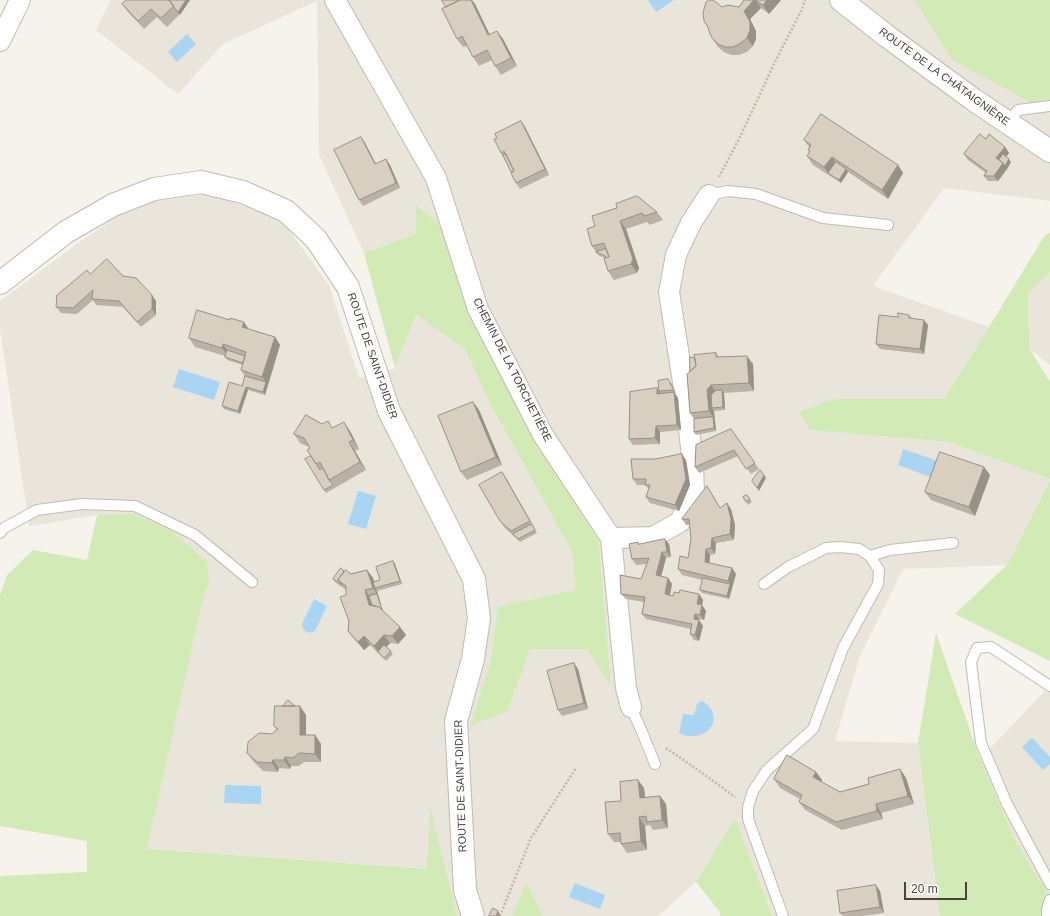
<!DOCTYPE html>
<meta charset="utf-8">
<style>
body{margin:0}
#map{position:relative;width:1050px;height:916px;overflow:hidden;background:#f6f3ec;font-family:Helvetica,sans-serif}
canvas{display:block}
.scale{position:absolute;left:904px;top:882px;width:63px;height:18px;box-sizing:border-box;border:2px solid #4b4439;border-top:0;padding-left:5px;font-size:12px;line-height:14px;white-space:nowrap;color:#4b4439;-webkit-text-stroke:3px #fff;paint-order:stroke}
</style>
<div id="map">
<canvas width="1050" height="916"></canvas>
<div class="scale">20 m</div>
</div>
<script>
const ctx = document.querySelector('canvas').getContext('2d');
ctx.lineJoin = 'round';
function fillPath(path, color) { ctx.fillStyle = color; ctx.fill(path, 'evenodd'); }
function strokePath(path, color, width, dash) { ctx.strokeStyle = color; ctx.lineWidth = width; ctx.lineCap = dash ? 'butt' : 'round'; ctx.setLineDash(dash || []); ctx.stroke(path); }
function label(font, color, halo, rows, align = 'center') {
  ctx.font = font + ' Helvetica,sans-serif'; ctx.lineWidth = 4; ctx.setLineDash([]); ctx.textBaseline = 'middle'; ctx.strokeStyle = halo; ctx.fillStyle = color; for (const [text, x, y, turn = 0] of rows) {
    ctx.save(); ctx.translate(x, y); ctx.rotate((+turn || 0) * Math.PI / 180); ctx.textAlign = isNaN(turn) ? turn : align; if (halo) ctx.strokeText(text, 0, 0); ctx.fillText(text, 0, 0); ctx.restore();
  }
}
fillPath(new Path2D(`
 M111 0H914L952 60 1050 113V201L944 188 873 286 989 327 944 399H835L810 430 949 442 1050 479 1007 565 903 569 860 656 835 741 918 743 940 916H772L735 819 696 882 658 916H543L526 882 512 916H457L430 807 428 869 147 849 202 602 209 580 133 514 97 515 29 526 0 328V301L74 246 116 217 156 200 205 192 282 220 329 285 359 378 395 368 416 313 465 349 487 398 573 554 575 590 498 608 490 663 470 726 507 712 530 649H587L611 685 599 541 542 452 472 318 416 205 417 234 364 253 319 155 317 1 223 44 178 94 96 30Z
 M1050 272V365L1029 348 1028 293Z
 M1050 686V898L1016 842 980 759Z`), '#eae5da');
fillPath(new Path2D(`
 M914 0H1050V113L952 60Z
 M416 205 444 228 472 318 542 452 599 541 611 686 587 649H530L507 712 470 726 490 663 498 607 575 590 573 554 487 398 465 349 416 314 395 368 364 253 416 234Z
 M1050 233V272L1028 293 1029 348 1048 379 1050 381V479L949 442 810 430 799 412 835 399H944L989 327 1045 235Z
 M1050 480V661L955 614 1007 565Z
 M133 514 171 531 206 561 209 580 202 602 147 849 427 869 430 806 457 916H0V876L87 872V841L0 826V595L7 575 33 550 87 560 97 515Z
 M936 633 980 759 1016 842 1050 898V916H940L918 743Z
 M735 818 772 916H720V912L696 882Z
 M526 882 543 916H512Z`), '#d2eab5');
fillPath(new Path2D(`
 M648 0H673V1L656 12Z
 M187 34 196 44 177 62 168 52Z
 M179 369 220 382 214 400 173 387Z
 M903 449 938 461 933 478 898 465Z
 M358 491 376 496 366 529 348 524Z
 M314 599 327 606 315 631C308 635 303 631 302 624Z
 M702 701C721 712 716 734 694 736 689 737 683 735 679 733L683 714 694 715 697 704Z
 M1032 738 1050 757V764L1043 770 1022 747Z
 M225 785 261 786V804L224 803Z
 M575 883 605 895 600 909 569 897Z`), '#a9d4f2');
const service = new Path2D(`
 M1008 123 1018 110 1050 106
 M709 195 728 191 756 194 823 218 888 225
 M0 533 4 528 37 510 82 504 135 506 195 535 252 582
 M870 556 890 550 953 543
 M764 584 788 567 826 548 840 547 859 549 870 556 879 570 878 584 843 648 813 729 767 770 753 791 748 807V819L783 916
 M1050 686 991 647 977 648 971 662 981 743 1007 804 1050 884
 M631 707 642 732 655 764
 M1047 916V909L1050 900`);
const minor = new Path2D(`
 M335 0 436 178 478 309 543 435 611 538 626 688 631 707
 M0 41 20 0
 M611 538 653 537 680 522 694 492 693 465 685 395 669 292 676 255 691 223 709 195`);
const tertiary = new Path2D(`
 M841 0 888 37 974 100 1050 151
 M0 283 66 232 113 205 154 189 201 182 243 192 286 211 316 239 348 287 389 411 474 579 479 618 473 659 456 721 465 890 473 916`);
strokePath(service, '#c2bbae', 12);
strokePath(minor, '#c2bbae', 22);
strokePath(tertiary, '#c2bbae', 24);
strokePath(new Path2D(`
 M719 177 739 139 774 64 802 9 805 0
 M666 748 708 777 735 797
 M500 916 531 838 576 768`), '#c4b79f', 2.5, [2, 2]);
strokePath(service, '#fff', 10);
strokePath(minor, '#fff', 20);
strokePath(tertiary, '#fff', 22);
fillPath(new Path2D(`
 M190 0 180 14 167 27 157 17 144 29 128 12 122 4Z
 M744 0H781L769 14 761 8 750 19 756 31V39L753 46 747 52 739 55H731L724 52 718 47 712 38 722 7H739Z
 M475 4 490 35 503 39 517 66 501 75 495 66 492 60 479 66 473 57 467 46 463 47 457 39Z
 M521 121 525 127 549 175 520 189 516 183 511 172 501 153 497 138Z
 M361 137 365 143 376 164 386 159 390 165 400 188 363 206 359 200Z
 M986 139 1005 147 1009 153 1006 157 1011 162 1007 169 998 181H988L984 176 986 173 968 160 964 154Z
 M804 140 898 165 903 173 888 199 848 172 841 183 813 165 807 156 810 152 808 150 809 147Z
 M657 212 663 220 650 225 647 222 626 229 639 268 637 273 614 280 608 271 605 258 598 255 592 246 595 226 592 216Z
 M90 274 123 276 156 301V315L141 327 123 307 96 305 93 300 77 314 61 313 56 307Z
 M909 315 912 318 928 325 924 354 880 349 876 344 898 317Z
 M248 329 275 337 280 345 265 395 248 390 240 414 224 409 222 406 242 386 245 376 241 370 243 365 227 360 225 357V356L195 347 189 338Z
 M716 353 719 357 753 364 754 391 724 393 725 410 714 411 716 431 696 435 694 432V419L690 413V371L695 358Z
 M671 382 676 393H675L678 398 681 430 660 432V444L633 445 629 439 657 388 660 393 659 391Z
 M473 402 479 410 502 465 467 480 461 472Z
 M322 424 333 428 350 431 359 449 355 451 366 470 326 493 324 490 311 456 310 448 309 447 300 443 294 434Z
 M731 429 759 469 751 474 738 456 699 473 695 467Z
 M686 460 690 485 679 511 650 503 646 497 649 489 645 485H637L633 479Z
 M984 467 990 475 975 516 931 500 925 492Z
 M502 472 506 478 537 533 520 542 504 527 500 521Z
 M711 492 720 508 731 509 735 525 734 540 716 543 715 554 710 555V563L732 568 736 574 729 599 702 593 700 590 703 580 682 575 678 569 688 558 691 539 690 525H686L682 519Z
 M743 497 750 499 752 502 748 505Z
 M638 542 639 544H669L671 557 666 558 661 576 668 578 672 584 670 595 673 596 679 593 699 594 703 600 702 605 706 611 704 620 699 619V620L703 626 699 641 694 640 690 634 691 629 646 619 642 614 644 602 626 599 621 594 641 579 647 564 636 565 632 559Z
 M393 561 395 564 402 584 377 591 383 611 400 627 406 635 398 644 390 643 387 647 393 654 386 661 370 645 364 650 354 639 348 631 349 621 346 595V590L335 582 333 579 344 571 351 574 367 570 373 578 374 582 380 580Z
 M578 669 588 709 562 716 558 710Z
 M295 706 306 715V735H315L321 744V762H304L299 766H291L290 769 279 768 278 772 263 771 253 761 247 753 277 730 274 726Z
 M900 769 906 778 914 804 881 813 883 819 842 830 805 810 799 802 800 799 780 788 774 779 816 772 822 780 821 782 840 792 869 784Z
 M638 780 644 788 645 797 660 796 666 804 668 828 653 830 650 825 645 826 647 850 627 853 621 844V842H614L608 834 621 801Z
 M880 891 884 913 862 916H843L840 913Z`), '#bab2a6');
fillPath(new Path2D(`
 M186 0H190L180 15 178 12Z
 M471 0H472L475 4 494 44 488 35Z
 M754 0H756L761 8 750 19 756 31V39L753 46 747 38 744 11Z
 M767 0H781L769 14 763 5Z
 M497 31 503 39 517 66 511 58Z
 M521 121 525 127 549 175 545 169Z
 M361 137 365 143 379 170 375 164Z
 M1005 147 1009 153 1001 163 996 158Z
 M832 157 838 165 828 173 824 167Z
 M386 159 390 165 400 188 396 183Z
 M1009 159 1011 162 1007 169 998 181 994 176 1003 163Z
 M898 165 903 173 888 199 882 190Z
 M846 169 848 172 841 183 839 180Z
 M620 221 626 229 639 268 637 273 631 264Z
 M152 295 156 301V315L152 309Z
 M924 320 928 325 924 354 920 349Z
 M244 322 250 331 242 327Z
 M275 337 280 345 265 395 263 392 266 382 262 377Z
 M223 344 229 353 228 356 222 348Z
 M747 356 753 364 754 391 749 383Z
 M711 385 717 394 712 408 714 411 716 431 714 428 713 417 709 411 707 390Z
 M246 387 248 390 240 414 238 411Z
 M657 388 661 394H657Z
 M722 390 724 393 725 410 723 407Z
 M674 392 678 398 681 430 677 425Z
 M473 402 479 410 502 465 496 457Z
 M344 422 350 431 359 449 353 440Z
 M656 426 660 432V444L655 438Z
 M349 442 355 451 366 470 360 462Z
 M682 454 686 460 690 485 679 511 675 505Z
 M984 467 990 475 975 516 969 507Z
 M502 472 506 478 534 527 530 521Z
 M764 475 766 478 759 491 757 488Z
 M727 503 731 509 735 525 734 540 730 534Z
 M712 538 716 543 715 554 711 548Z
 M665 539 669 544 671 557 667 552Z
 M706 549 710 555 709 568 705 562Z
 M662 552 666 558 660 581 656 575Z
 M393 561 395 564 402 584 400 581Z
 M732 568 736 574 729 599 727 596 730 584 728 581Z
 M367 570 373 578 376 588H375L377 591 384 616 382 613 377 594 373 588Z
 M668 578 672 584 669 600 665 594Z
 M365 590 371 599 374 611 369 605Z
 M699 594 703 600 701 610 697 604Z
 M702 605 706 611 704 620 700 615Z
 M695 614 699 619 698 625 694 619Z
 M699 620 703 626 699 641 695 635Z
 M400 627 406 635 398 644 392 636Z
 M384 635 390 643 380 654 374 646Z
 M364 636 370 645 364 650 358 642Z
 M574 663 578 669 588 709 584 703Z
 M300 706 306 715V743L300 735Z
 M315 735 321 744V762L315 754Z
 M285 757 291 766 290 769 284 760Z
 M273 760 279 768 278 772 272 763Z
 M900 769 906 778 914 804 908 796Z
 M816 772 822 780 819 786 813 777Z
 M638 780 644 788 646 806 640 798Z
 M660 796 666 804 668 828 662 820Z
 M876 804 881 813 883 819 877 811Z
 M639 817 645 826 647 850 641 841Z
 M876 885 880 891 884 913 880 907Z
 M498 911 500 914 499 916H496Z`), '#979187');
const building = new Path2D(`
 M126 0H169L174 6 161 18 151 9 138 21 122 4Z
 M169 0H186L178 12Z
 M442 0H460L446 7Z
 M460 0H471L488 35 497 31 511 58 495 66 487 50 473 57 462 36 457 39 442 9Z
 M709 0H713L722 7 728 5 739 7 744 0H754L744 11 750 22V30L747 38 741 43 733 47H725L718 44 712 38 709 31 708 27 704 21 703 13 706 2Z
 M756 0H767L763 5Z
 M821 114 898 165 882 190 832 157 824 167 807 156 810 151 808 150 811 145 804 140Z
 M521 121 545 169 516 183 511 173 514 171 504 151 501 153 494 139 497 138 495 134Z
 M980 134 986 139 989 134 1005 147 996 158 1003 163 994 176H984L987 171 964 154Z
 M361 137 375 164 386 159 396 183 359 200 334 150Z
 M506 154 514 171 511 172 503 155Z
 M1003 154 1009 159 1005 166 1003 163 999 160Z
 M836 162 846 169 839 180 828 173Z
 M637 196 657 212 644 216 642 213 620 221 633 259 631 264 608 271 604 258 609 257 604 243 592 246 587 229 595 226 592 216 617 208 616 204Z
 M606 249 609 257 606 258 605 256 596 252Z
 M107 259 123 276 136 278 152 295V309L137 322 119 301 92 299 93 290 73 308 56 307 57 295 87 270 90 274Z
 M197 310 230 320V318L244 322 242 327 275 337 262 377 241 370 246 352 223 344 222 348 189 338Z
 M898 313 909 315V318L924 320 920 349 876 344 879 315 898 317Z
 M227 350 245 356 243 363 225 357Z
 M716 353V357L747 356 749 383 711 385 707 390 709 411 690 413 687 374 696 366 694 355Z
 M690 357 695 358 696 366 690 371Z
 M245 376 266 382 263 392 246 387 238 411 222 406 229 382 242 386Z
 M668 379 674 390 659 391 658 381Z
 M657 388V394L674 392 677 425 656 426 655 438 629 439 630 392Z
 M722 390 723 407 712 408 711 395 715 391Z
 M473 402 496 457 461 472 438 416Z
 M306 415 322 424 328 421 332 428 344 422 353 440 349 442 360 462 329 480 320 462 316 464 307 450 310 448 304 438 294 434Z
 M713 417 714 428 694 432V419Z
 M731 429 755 463 746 469 734 450 695 467 696 445Z
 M940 452 984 467 969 507 925 492Z
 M682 454 686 479 675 505 646 497 650 485H645L646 479H633L631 459H655Z
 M311 456 320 470 323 468 329 480 333 485 324 490 305 459Z
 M760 470 764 475 757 488 752 481Z
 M502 472 530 521 511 531 500 521 479 485Z
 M707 486 720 508 727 503 731 519 730 534 712 538 711 548 706 549 705 562 732 568 728 581 678 569 680 556 688 558 691 539 689 519H682Z
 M747 495 750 499 746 502 743 497Z
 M532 524 535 530 518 539 513 534Z
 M665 539 667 552H662L656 575 668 578 665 594 673 596 674 592 679 593 680 590 699 594 697 604 702 605 700 615 695 614 694 619 699 620 695 635 690 634 692 624 642 614 645 597 621 594 620 575 641 579 649 558 632 559 629 544 638 542V544Z
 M393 561 400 581 375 588 373 582 380 580 376 567Z
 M341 568 344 571 338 580 342 585 333 579Z
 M346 570 351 574 367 570 373 588 365 590 369 605 379 607 400 627 392 636 384 635 374 646 364 636 358 642 348 631 349 621 340 597 346 595V586L338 580Z
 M703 578 730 584 727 596 700 590Z
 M377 594 382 610 379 607 372 605 369 596Z
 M384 645 391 651 384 658 378 652Z
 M574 663 584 703 558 710 547 671Z
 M288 700 295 706H283Z
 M275 706H300V735H315V754L299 753 293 758 285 757 284 760H273L272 763 257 762 247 753 248 742 259 733 272 734 278 729 274 726Z
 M787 755 816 772 813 777 840 792 869 784 868 778 900 769 908 796 876 804 877 811 836 822 799 802 802 795 774 779Z
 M638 780 640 798 660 796 662 820 647 822 646 816 639 817 641 841 621 844 620 833 608 834 605 802 621 801 620 782Z
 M876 885 880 907 840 913 837 891Z
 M493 908 498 911 496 916H489Z`);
fillPath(building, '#d8cfc1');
strokePath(building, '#979187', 1);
label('11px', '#4b4439', '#fff', [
 ["ROUTE DE LA CHÂTAIGNIÈRE",944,77,36],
 ["ROUTE DE SAINT-DIDIER",372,356,71],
 ["CHEMIN DE LA TORCHETIÈRE",512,370,63],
 ["ROUTE DE SAINT-DIDIER",461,786,-92]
]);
</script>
